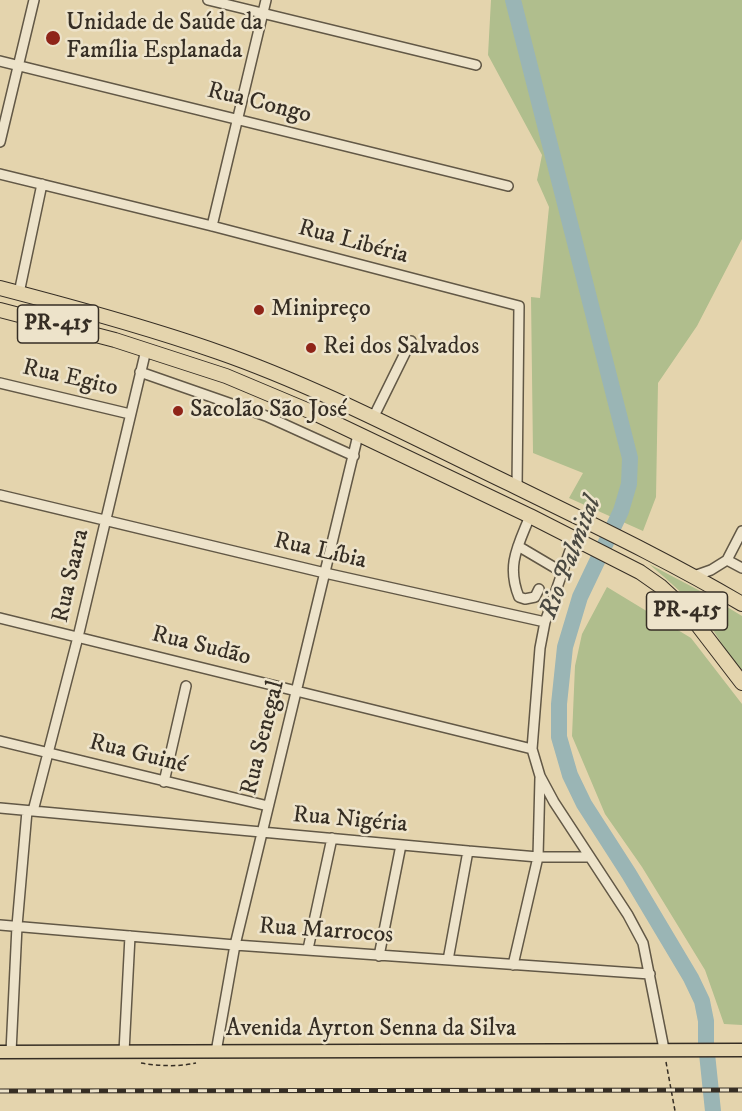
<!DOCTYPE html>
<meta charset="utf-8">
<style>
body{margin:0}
canvas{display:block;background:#e4d4ad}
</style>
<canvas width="742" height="1111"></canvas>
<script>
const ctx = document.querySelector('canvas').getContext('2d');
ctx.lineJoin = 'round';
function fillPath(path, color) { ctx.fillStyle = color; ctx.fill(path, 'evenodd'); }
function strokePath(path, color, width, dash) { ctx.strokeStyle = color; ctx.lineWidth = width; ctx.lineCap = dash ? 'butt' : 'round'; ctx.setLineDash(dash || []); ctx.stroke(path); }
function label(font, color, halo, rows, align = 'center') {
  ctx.font = font + ' "IM FELL DW Pica",serif'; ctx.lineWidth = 5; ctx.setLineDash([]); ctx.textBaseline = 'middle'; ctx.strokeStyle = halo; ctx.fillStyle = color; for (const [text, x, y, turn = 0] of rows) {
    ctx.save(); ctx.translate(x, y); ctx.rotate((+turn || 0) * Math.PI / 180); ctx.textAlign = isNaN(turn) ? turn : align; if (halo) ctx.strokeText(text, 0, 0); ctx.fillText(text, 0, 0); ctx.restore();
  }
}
fillPath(new Path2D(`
 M491 0H742V239L697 326 658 383 656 497 643 531 569 498 583 473 533 453 531 297 540 298 549 207 537 180 542 155 488 55Z
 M649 564 704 593 742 616V670C727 656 719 637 706 620 690 599 669 581 649 564Z
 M607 587 691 638 742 704V1025L724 1024 705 970 642 867 605 814 572 736 575 666 582 634Z`), '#b0be8d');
strokePath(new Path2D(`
 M513 0 630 458 629 484 621 511 580 597 565 647 559 704V737L570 775 584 804 629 874 691 978 702 1001 706 1021V1044L713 1111`), '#9ab5b5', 16);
const minor = new Path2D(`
 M208 0 476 65
 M0 61 508 186
 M0 142 34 0
 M0 174 212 226 519 306 517 488
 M212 226 266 0
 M19 293 42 184
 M140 372 266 416 354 456
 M0 383 130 414
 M373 418 411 341
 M0 495 325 573 545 622
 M530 516C518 546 506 565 519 597L525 599 535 597 539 589
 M574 539 545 622 540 648 532 749 540 776 554 802 628 915 643 943 664 1049
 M518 546 562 572
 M727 560 742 531
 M694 576 711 570 727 560 742 568
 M0 618 532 749
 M0 741 268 806
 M164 782 186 686
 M0 808 468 851 538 857H588
 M33 811 78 637 146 350
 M0 925 235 945 650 974
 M308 949 332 838
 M379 956 401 845
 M448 960 468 851
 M513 965 538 857 540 778
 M11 1052 17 926 27 811
 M124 1052 130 936
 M216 1052 235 945 358 435`);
const major = new Path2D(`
 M0 1052 742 1050`);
const highway = new Path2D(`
 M0 288C73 307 147 327 218 352 316 386 414 438 508 483 587 522 666 559 742 604
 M0 310 115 340 226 376 314 413 530 516 640 572 660 586 686 610 742 683`);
strokePath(minor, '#625846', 12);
strokePath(major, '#362e24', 15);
strokePath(highway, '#362e24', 16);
strokePath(new Path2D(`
 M666 1062 675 1111
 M141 1063C158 1066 178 1067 196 1063`), '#362e24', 1.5, [4.5, 3]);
strokePath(minor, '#ede3ca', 9);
strokePath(major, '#e4d4ad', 12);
strokePath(highway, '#e4d4ad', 14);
const rail = new Path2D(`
 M0 1091 742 1090`);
strokePath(rail, '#362e24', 5);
strokePath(rail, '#ede3ca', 3, [9]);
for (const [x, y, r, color] of [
 [53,38,8,"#8f2418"],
 [259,310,6,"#8f2418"],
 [311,348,6,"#8f2418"],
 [178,411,6,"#8f2418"]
]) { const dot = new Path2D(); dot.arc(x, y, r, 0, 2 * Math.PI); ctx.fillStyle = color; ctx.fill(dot); strokePath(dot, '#ede3ca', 2); }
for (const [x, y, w] of [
 [58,324,81],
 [687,611,81]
]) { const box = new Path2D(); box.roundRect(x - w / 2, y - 19, w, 38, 4.5); ctx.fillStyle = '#ede3ca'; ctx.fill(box); strokePath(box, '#362e24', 1.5); }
label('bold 22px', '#362e24', null, [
 ["PR-415",58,324],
 ["PR-415",687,611]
]);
label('24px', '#362e24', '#ede3ca', [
 ["Unidade de Saúde da",66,24],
 ["Família Esplanada",66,52],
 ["Minipreço",271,310],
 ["Rei dos Salvados",323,348],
 ["Sacolão São José",190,411]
], 'left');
label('24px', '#362e24', '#ede3ca', [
 ["Rua Congo",259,104,14],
 ["Rua Libéria",353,243,15],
 ["Rua Egito",70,379,13],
 ["Rua Líbia",320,552,13],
 ["Rua Saara",72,576,-77],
 ["Rua Sudão",201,647,14],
 ["Rua Senegal",264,738,-76],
 ["Rua Guiné",138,755,14],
 ["Rua Nigéria",350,821,5],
 ["Rua Marrocos",326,932,4],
 ["Avenida Ayrton Senna da Silva",371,1030]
]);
label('italic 26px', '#4a4941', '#ede3ca', [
 ["Rio Palmital",572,558,-69]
]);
</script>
